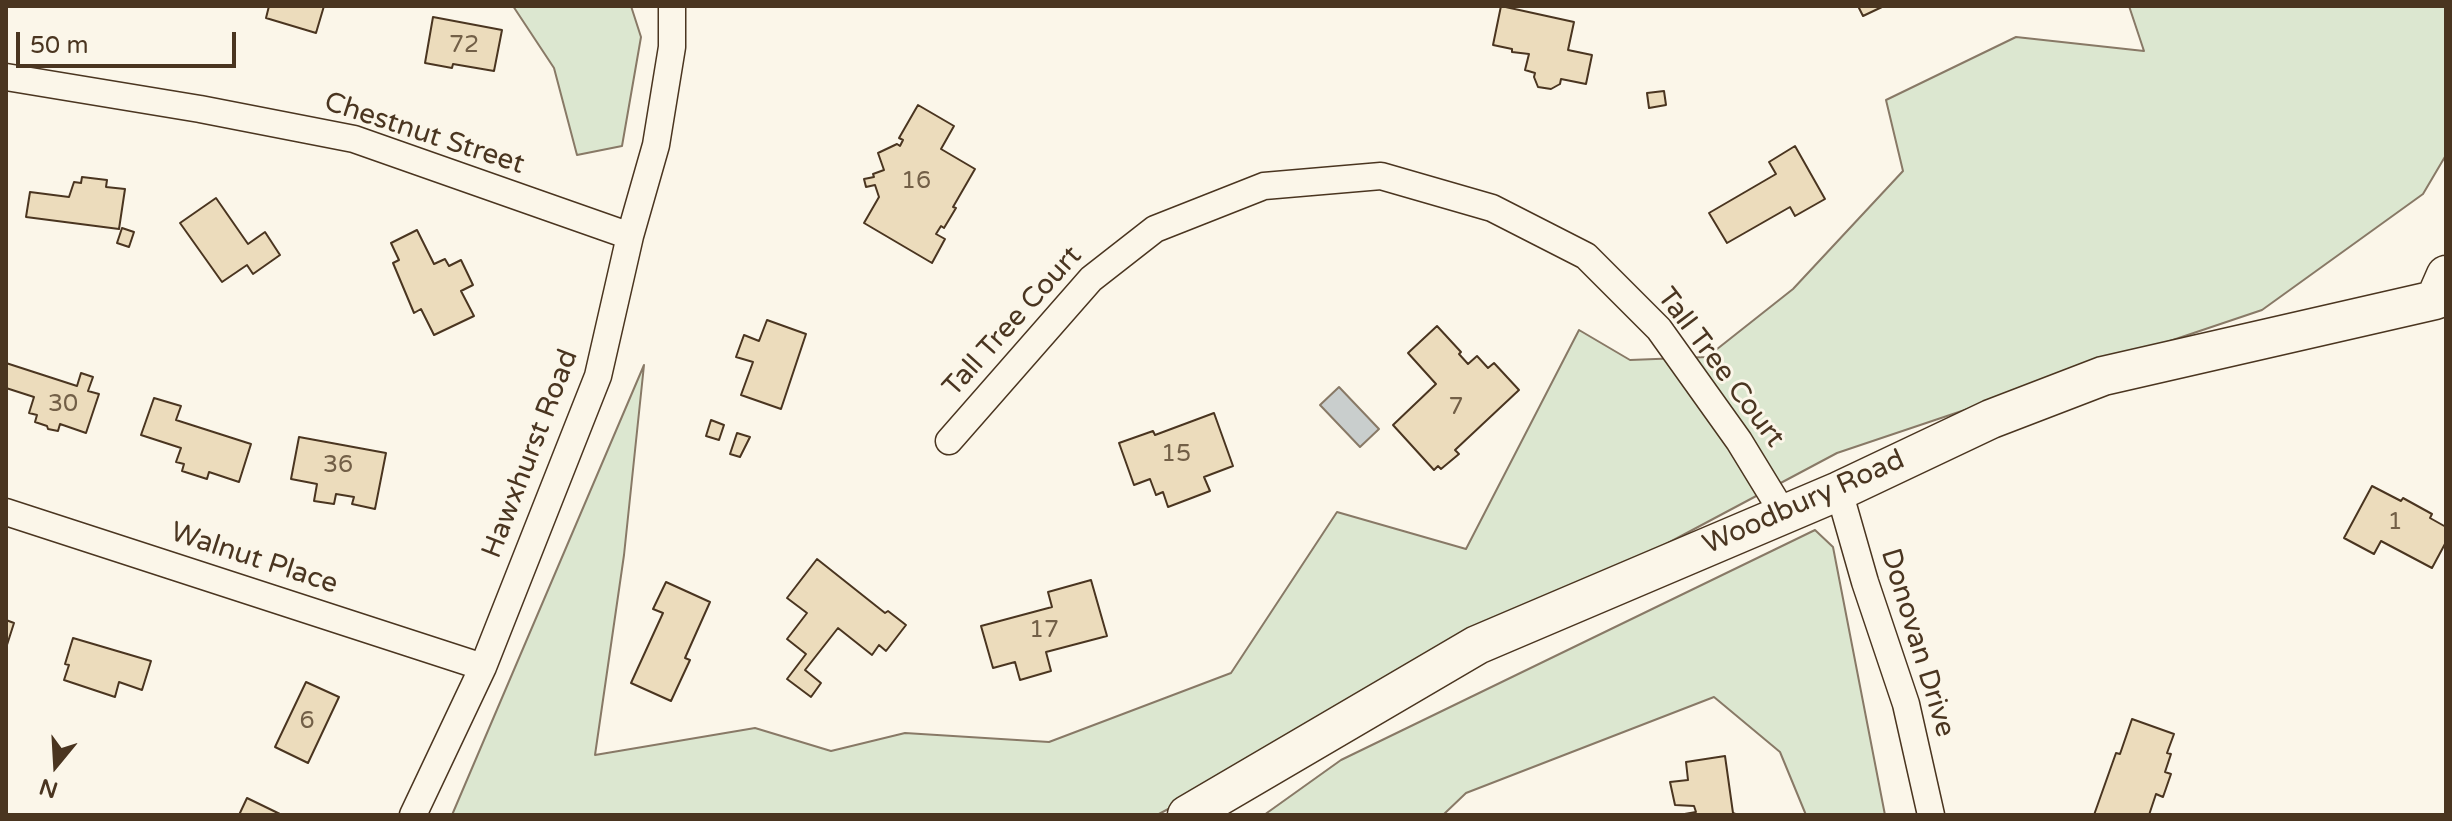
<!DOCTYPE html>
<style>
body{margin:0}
#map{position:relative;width:2452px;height:821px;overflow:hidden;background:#fbf6e9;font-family:"Varela Round",sans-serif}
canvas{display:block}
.frame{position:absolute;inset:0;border:8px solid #4a3520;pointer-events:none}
.north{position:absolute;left:16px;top:725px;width:80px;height:80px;-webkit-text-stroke:6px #fbf6e9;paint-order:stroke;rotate:198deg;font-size:22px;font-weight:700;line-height:32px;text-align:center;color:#4a3520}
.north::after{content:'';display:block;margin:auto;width:28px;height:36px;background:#4a3520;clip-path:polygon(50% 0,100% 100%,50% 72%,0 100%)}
.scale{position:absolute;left:16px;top:32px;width:220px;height:36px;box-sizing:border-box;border:4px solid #4a3520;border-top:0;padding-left:10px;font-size:24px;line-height:28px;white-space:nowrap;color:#4a3520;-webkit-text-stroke:6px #fbf6e9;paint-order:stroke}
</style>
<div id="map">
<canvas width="2452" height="821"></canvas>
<div class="frame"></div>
<div class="north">N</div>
<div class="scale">50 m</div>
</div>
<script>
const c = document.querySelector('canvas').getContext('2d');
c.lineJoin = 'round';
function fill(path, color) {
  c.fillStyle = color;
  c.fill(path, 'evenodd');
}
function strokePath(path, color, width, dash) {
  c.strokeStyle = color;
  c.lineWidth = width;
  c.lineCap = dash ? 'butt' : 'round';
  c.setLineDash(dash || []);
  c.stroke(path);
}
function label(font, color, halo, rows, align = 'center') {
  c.font = font + ' "Varela Round",sans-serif';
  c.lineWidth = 6;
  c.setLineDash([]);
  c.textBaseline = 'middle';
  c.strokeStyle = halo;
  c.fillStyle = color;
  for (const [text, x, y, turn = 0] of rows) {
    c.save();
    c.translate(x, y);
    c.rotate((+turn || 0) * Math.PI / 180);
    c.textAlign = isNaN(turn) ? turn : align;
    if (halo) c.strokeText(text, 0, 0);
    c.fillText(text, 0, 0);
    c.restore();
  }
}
const green = new Path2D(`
 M513,6H631L641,37L622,146L577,155L554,68Z
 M2129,6H2446V155L2423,194L2262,310L1837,453L1157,815H452L644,365L624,555L595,755L755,728L831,751L905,733L1049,742L1231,673L1337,512L1466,549L1579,330L1630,360L1707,357L1793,289L1903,171L1886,100L2016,37L2144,51Z
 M1815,530L1833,547L1885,815H1806L1780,752L1714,697L1466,793L1443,815H1264L1341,760Z`);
const water = new Path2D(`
 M1339,387L1379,429L1360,447L1320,405Z`);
const building = new Path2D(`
 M269,6H324L316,33L266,18Z
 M1501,6L1574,22L1568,50L1592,55L1586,84L1561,79L1560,84L1551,89L1538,87L1534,77L1535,73L1525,70L1529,54L1512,52V49L1493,45Z
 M1858,6H1884L1863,16Z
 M433,17L502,30L494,71L453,64L452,68L425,63Z
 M1664,91L1666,105L1649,108L1647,93Z
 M918,105L954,126L941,149L975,169L953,207L956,208L944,228L941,226L936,234L945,239L932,263L864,223L879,197L875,185L866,187L864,179L874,177L873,174L884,170L878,153L897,144L900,146L903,140L899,138Z
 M1795,146L1825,199L1795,216L1790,207L1727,243L1709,213L1776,174L1769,162Z
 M82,177L107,180L106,187L125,189L119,229L26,217L30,192L69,197L74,182L81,183Z
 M216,198L248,244L265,232L280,255L253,274L247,265L222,282L180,223Z
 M122,228L134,232L129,247L117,243Z
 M417,230L434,264L445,259L449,266L461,260L473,285L461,291L474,316L434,335L421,309L414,313L393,263L399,260L391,243Z
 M767,320L806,334L781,409L741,395L753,362L736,357L744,335L759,341Z
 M1437,326L1461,352L1459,354L1468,364L1477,356L1488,368L1494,363L1519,390L1455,450L1459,454L1441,469L1438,466L1434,470L1393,425L1436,384L1408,353Z
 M6,363L77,386L81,373L93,377L88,391L99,394L86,433L60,424L58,431L48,429L47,426L35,422L37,415L29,413L34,397L6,388Z
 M154,398L181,406L176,420L251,444L239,482L209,472L207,479L182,471L184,464L176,462L181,448L141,435Z
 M1214,413L1233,466L1204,477L1210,491L1168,507L1163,492L1156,495L1150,479L1134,485L1119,443L1153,431L1155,435Z
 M711,420L724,425L719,440L706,436Z
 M737,433L750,437L740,457L730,454Z
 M299,437L386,453L375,509L352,504L354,497L336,494L334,504L314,501L317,484L291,479Z
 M2372,486L2401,501L2403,498L2432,514L2430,518L2446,527V542L2432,568L2381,541L2374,554L2344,538Z
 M817,559L885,613L888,611L906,625L886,651L879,645L872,655L838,628L805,670L821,683L811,697L787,679L806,654L787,639L807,613L787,598Z
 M1091,580L1107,636L1046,652L1051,671L1020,680L1015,662L993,668L981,626L1052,607L1048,592Z
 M666,582L710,602L685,658L690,660L671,701L631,683L663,613L653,609Z
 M6,620L14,623L6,648Z
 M73,638L151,661L142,690L119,682L115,697L64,680L69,665L65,664Z
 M306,682L339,697L308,763L275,747Z
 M2132,719L2174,734L2167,753L2171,754L2165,772L2171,774L2163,797L2156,794L2149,815H2094L2116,753L2120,754Z
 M1725,756L1733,813L1738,815H1679L1696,812L1694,806L1675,805L1670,782L1688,780L1686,762Z
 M247,798L282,815H239Z`);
const street = new Path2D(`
 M6,77L200,109L354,139L630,236
 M949,441L1091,279L1155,229L1264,186L1381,176L1492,208L1586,256L1659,329L1739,441L1783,513
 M1839,491L1865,582L1906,704L1931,815
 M6,512L483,667
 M413,815L483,667L598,376L630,236L656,145L672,47V6`);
const secondary = new Path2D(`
 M1187,815L1477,645L1839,491L1991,419L2103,376L2435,300L2446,275`);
const numberNames = [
 ["72",464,46],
 ["16",916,182],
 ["30",63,405],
 ["7",1456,408],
 ["15",1176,455],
 ["36",338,466],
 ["1",2395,523],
 ["17",1044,631],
 ["6",307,722]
];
const streetNames = [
 ["Chestnut Street",424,134,18],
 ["Tall Tree Court",1013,322,-48],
 ["Tall Tree Court",1720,368,53],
 ["Hawxhurst Road",531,454,-69],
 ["Woodbury Road",1804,503,-24],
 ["Walnut Place",254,559,18],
 ["Donovan Drive",1917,643,73]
];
fill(green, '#dce7d0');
strokePath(green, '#887966', 2);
fill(water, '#c9cecd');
strokePath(water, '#887966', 2);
fill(building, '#ecdcbc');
strokePath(building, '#4a3520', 2);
strokePath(street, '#4a3520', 29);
strokePath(secondary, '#4a3520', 41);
strokePath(street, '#fbf6e9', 26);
strokePath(secondary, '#fbf6e9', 38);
label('24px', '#725f47', null, numberNames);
label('28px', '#4a3520', '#fbf6e9', streetNames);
</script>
